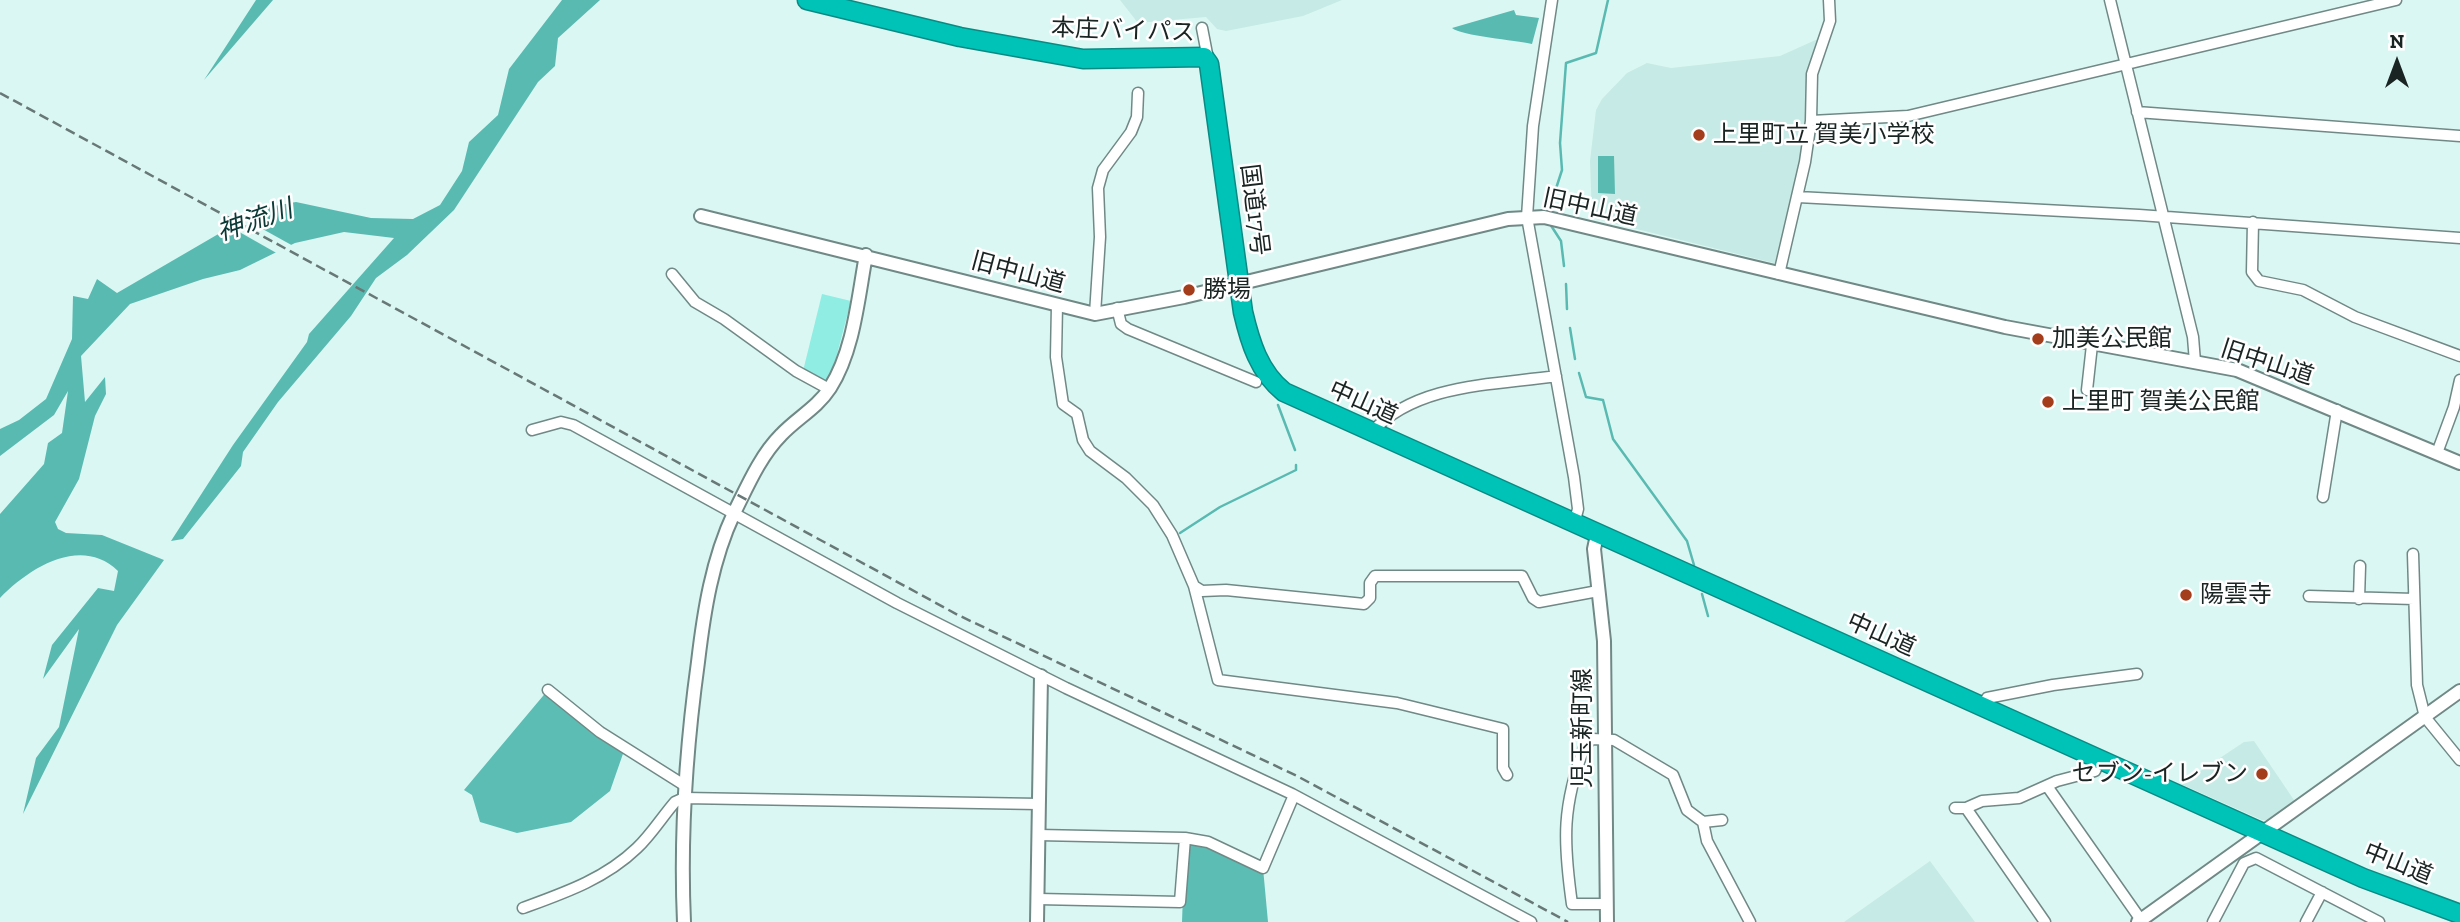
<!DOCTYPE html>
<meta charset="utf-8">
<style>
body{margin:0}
#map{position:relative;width:2460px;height:922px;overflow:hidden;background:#dbf7f3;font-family:"Zilla Slab",serif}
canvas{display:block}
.north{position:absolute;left:2362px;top:28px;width:70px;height:70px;-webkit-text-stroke:5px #fff;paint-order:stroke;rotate:0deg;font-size:19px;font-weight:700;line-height:28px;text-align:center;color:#1a2423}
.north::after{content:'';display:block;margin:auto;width:24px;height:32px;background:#1a2423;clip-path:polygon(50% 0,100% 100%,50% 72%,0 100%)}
</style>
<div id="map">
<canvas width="2460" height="922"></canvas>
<div class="north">N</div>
</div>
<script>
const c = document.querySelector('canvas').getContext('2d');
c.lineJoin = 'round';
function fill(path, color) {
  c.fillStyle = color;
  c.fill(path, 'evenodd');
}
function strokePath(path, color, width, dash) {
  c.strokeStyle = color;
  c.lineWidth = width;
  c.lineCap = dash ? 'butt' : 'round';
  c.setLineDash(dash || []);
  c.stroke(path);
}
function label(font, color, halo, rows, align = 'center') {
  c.font = font + ' "Zilla Slab","Noto Sans JP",serif';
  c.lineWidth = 5;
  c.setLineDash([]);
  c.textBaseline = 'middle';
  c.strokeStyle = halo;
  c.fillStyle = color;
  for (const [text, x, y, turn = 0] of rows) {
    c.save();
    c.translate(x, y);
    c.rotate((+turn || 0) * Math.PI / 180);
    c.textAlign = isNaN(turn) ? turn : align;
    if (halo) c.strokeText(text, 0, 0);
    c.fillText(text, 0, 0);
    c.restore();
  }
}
const built = new Path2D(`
 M1120,0H1342L1303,16L1226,31L1217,29L1206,17L1138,23Z
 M1820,38L1805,97L1808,119L1794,197L1778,264L1592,218L1590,161L1596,110L1602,99L1627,73L1647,63L1671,68L1780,56Z
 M2254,741L2296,803L2273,820H2262L2181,784L2244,742Z
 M1930,861L1975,922H1844Z`);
const green = new Path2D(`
 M822,294L851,301L830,381L825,383L803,371Z`);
const forest = new Path2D(`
 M548,690L625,748L610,791L571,822L517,833L480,822L472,795L464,790Z
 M1185,838L1263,868L1268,922H1182Z`);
const water = new Path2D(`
 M256,0H273L204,80Z
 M562,0H600L558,38L555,66L538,82L454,210L407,255L376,278L351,316L278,402L243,452L241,466L183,539L171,541L233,445L307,342L309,334L394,238L344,232L295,243L240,270L203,279L130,304L81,356L85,402L105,377L106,394L95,416L79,479L55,522L58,529L66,533L102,535L164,560L117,625L23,814L36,758L59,727L79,629L43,679L52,645L98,588L114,591L118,571C81,535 29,568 0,598V514L44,464L48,443L62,433L68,391L54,415L0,456V429L19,420L46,399L72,339L73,296L88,299L97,279L117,293L263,208L296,202L371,218L413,219L440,205L462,171L469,142L498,115L509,69Z
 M1514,10L1516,15L1539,18L1532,44C1516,40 1461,36 1452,28Z
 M1598,156H1614L1615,194L1598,193Z`);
const pier = new Path2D(`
 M241,217L295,247L280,255L227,225Z`);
const stream = new Path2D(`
 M1550,207L1562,170L1560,143L1566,63L1596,53L1608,0
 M1550,224L1561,241L1564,266
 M1566,284L1567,309
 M1570,328L1575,359
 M1579,373L1586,397L1603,400L1613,439L1687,541L1694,565
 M1278,405L1295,450
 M1180,533L1220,507L1296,470V465
 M1702,594L1708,616`);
const street = new Path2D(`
 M1552,0L1533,126L1527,217L1574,477L1578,509L1574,524
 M2110,0L2193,337L2195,362
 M1202,28L1208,59
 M2137,112L2460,136
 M1811,121L1908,116L2396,0
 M1798,197L2139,215L2460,238
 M2253,222L2252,272L2259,281L2303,290L2355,317L2460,356
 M672,274L695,302L724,319L796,371L829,389
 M1779,274L1805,162L1811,121L1812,74L1830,21L1829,0
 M1057,305L1056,357L1063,404L1077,414L1083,440L1090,451L1126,478L1153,505L1172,535L1194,586L1202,591L1226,590L1364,604L1370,598V583L1375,576H1522L1533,598L1539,602L1598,591
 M1117,308L1121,324L1128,329L1256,382
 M1095,314L1100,237L1098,188L1103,170L1131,132L1137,117L1138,93
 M2087,390L2092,345
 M532,430L561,422L573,425L897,603L1066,688L1292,794L1531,922
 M1372,432C1416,383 1496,385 1556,376
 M2437,453L2454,407L2460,380
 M2323,497L2337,410
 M2413,554L2417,685L2425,717L2460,760
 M1194,586L1218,680L1397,703L1503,729V768L1507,775
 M2309,596L2414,599
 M2359,599L2360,566
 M548,690L600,732L684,785
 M1981,708L1987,698L2053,685L2137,674
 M2047,786L2141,920
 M1955,808H1966L1982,801L2019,798L2057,781L2095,771L2100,760
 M1966,808L2045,922
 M1703,822L1722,820
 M1038,835L1185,838L1208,842L1263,868L1294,795
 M1038,899L1180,902L1185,838
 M1606,904H1572C1563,840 1562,806 1585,745L1592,739L1614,740L1673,775L1687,810L1703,822L1707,841L1750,922
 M523,908C564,893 605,879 637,848C651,835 662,817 675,802L684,798L1039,804
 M2213,922L2244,863L2256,858L2379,922
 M2306,922L2322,892`);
const secondary = new Path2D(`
 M701,216L1095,314L1184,297L1508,219L1544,217L2005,327L2237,370L2460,463
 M1597,535L1594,549L1604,641L1607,922
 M684,922C680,834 686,749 698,662C704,611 712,560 734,513C747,487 760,456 781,435C797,418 817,408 830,388C854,350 858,298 866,255
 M1037,922L1041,676
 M2138,922L2460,691`);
const highway = new Path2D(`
 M807,0L960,37L1083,59L1204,57L1209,64L1243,312C1250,342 1259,372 1284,392L2363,878L2460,914`);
const rail = new Path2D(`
 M0,93L958,615L1297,776L1568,922`);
const markers = [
 [1699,135,7,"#a43d1b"],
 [1189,290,7,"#a43d1b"],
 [2038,339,7,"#a43d1b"],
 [2048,402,7,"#a43d1b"],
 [2186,595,7,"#a43d1b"],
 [2262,774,7,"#a43d1b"]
];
const streetNames = [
 ["本庄バイパス",1123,31,2],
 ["旧中山道",1590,208,12],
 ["国道17号",1254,210,83],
 ["旧中山道",1018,273,15],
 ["旧中山道",2267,363,18],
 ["中山道",1363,403,24],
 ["中山道",1881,635,24],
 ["児玉新町線",1583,728,-90],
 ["中山道",2398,864,22]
];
const poiNames = [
 ["上里町立 賀美小学校",1713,135],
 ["勝場",1203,290],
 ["加美公民館",2052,339],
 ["上里町 賀美公民館",2062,402],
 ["陽雲寺",2200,595],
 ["セブン-イレブン",2248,774,"right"]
];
const waterNames = [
 ["神流川",255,221,-19]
];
fill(built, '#c6eae5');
fill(green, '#8fede4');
fill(forest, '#5bbdb4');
fill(water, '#59bab2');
fill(pier, '#dbf7f3');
strokePath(stream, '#59bab2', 2.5);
strokePath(street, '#708986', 13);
strokePath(secondary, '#708986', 16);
strokePath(highway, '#098b84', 21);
strokePath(street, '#fff', 10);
strokePath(secondary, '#fff', 12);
strokePath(highway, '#00c3b8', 18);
strokePath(rail, '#677876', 2.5, [10, 5]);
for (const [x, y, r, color] of markers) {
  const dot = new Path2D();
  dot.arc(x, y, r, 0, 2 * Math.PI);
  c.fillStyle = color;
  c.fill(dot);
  strokePath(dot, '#fff', 2.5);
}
label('24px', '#1a2423', '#fff', streetNames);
label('24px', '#1a2423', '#fff', poiNames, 'left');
label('italic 26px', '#0a3936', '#fff', waterNames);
</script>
